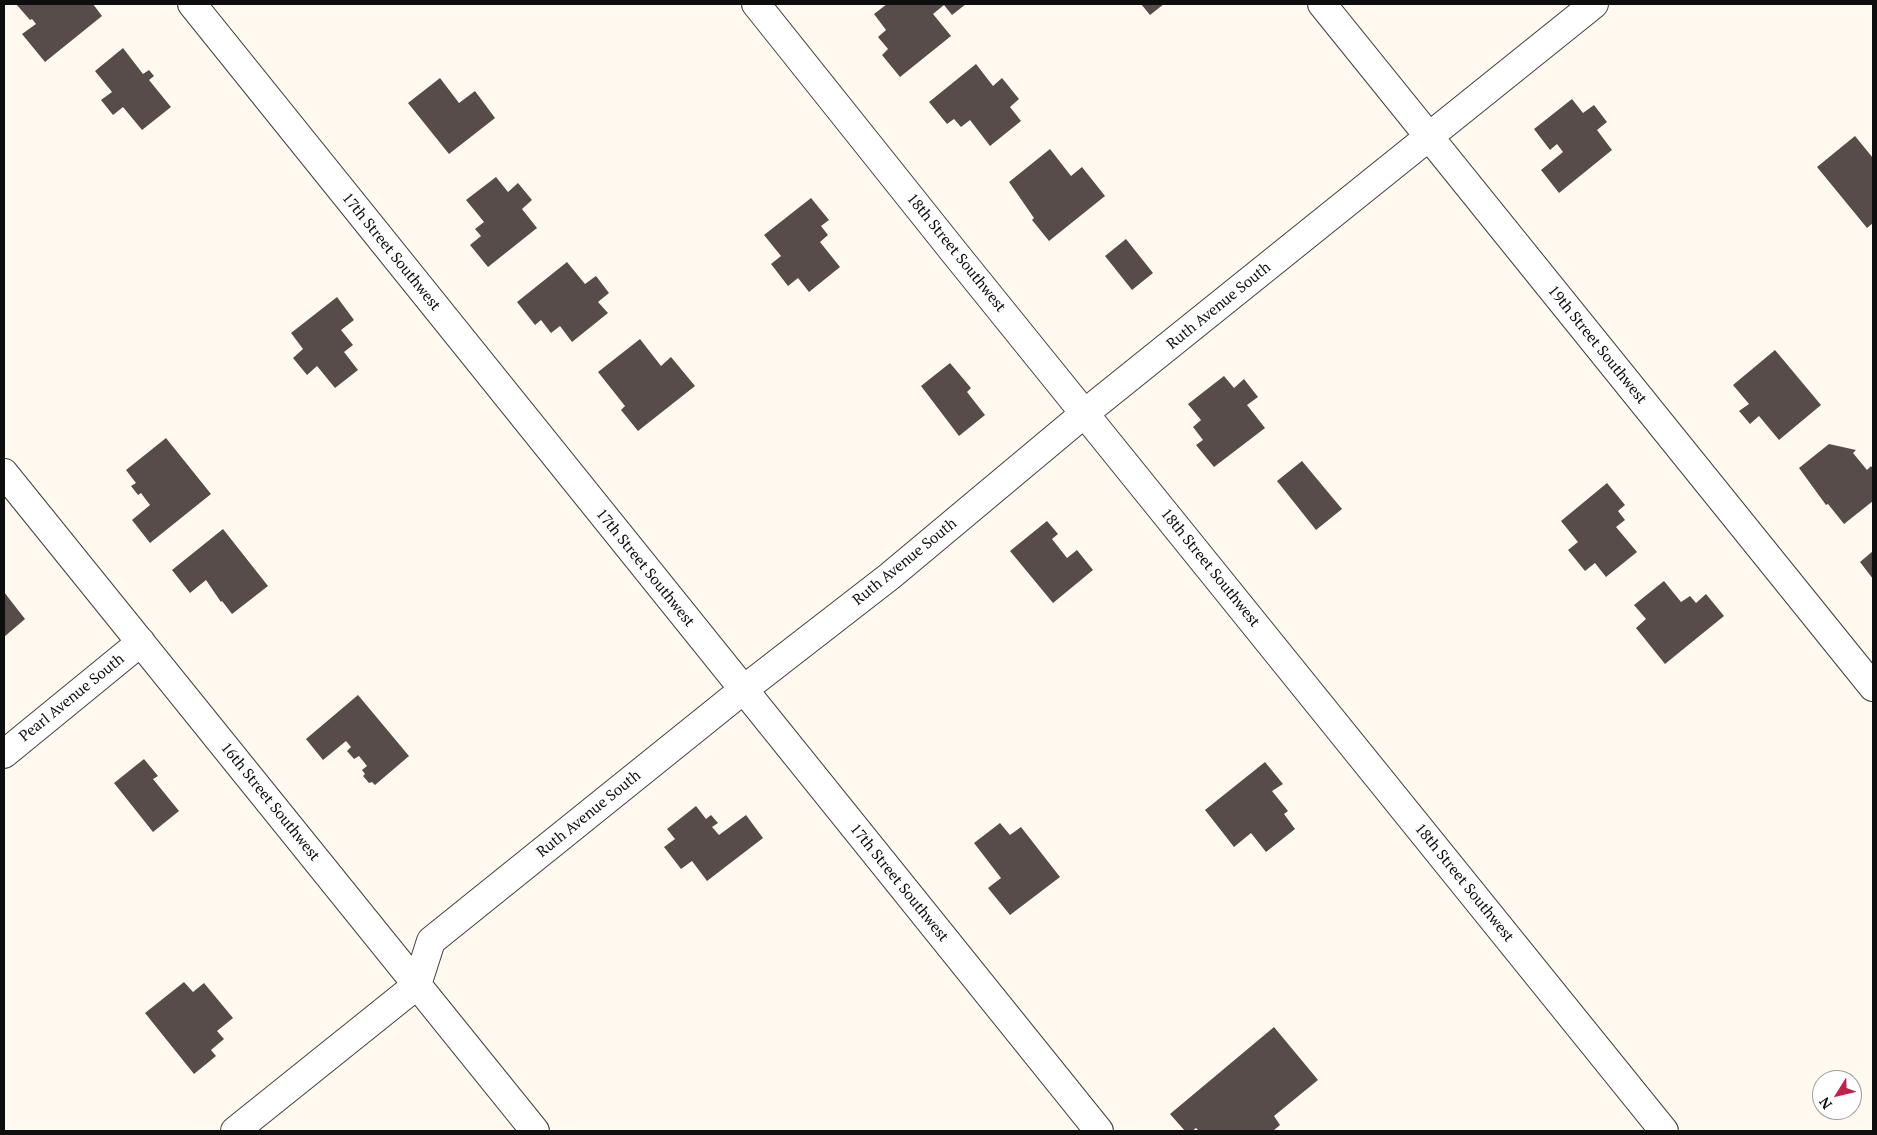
<!DOCTYPE html>
<style>
body{margin:0}
#map{position:relative;width:1877px;height:1135px;overflow:hidden;background:#fff9ef;font-family:"PT Serif",serif}
canvas{display:block}
.frame{position:absolute;inset:0;border:5px solid #0e0e0e;pointer-events:none}
.north{position:absolute;left:1812px;top:1070px;width:50px;height:50px;box-sizing:border-box;background:#fff;border:1px solid #9f9f9f;border-radius:50%;rotate:234deg;font-size:14px;font-weight:700;line-height:20px;text-align:center;color:#0e0e0e}
.north::after{content:'';display:block;margin:auto;width:18px;height:22px;background:#c42049;clip-path:polygon(50% 0,100% 100%,50% 72%,0 100%)}
</style>
<div id="map">
<canvas width="1877" height="1135"></canvas>
<div class="frame"></div>
<div class="north">N</div>
</div>
<script>
const c = document.querySelector('canvas').getContext('2d');
c.lineJoin = 'round';
function fill(path, color) {
  c.fillStyle = color;
  c.fill(path, 'evenodd');
}
function strokePath(path, color, width, dash) {
  c.strokeStyle = color;
  c.lineWidth = width;
  c.lineCap = dash ? 'butt' : 'round';
  c.setLineDash(dash || []);
  c.stroke(path);
}
function label(font, color, halo, rows, align = 'center') {
  c.font = font + ' "PT Serif",serif';
  c.lineWidth = 5;
  c.setLineDash([]);
  c.textBaseline = 'middle';
  c.strokeStyle = halo;
  c.fillStyle = color;
  for (const [text, x, y, turn = 0] of rows) {
    c.save();
    c.translate(x, y);
    c.rotate((+turn || 0) * Math.PI / 180);
    c.textAlign = isNaN(turn) ? turn : align;
    if (halo) c.strokeText(text, 0, 0);
    c.fillText(text, 0, 0);
    c.restore();
  }
}
const building = new Path2D(`
 M16,4H93L102,16L45,62L22,34L36,24L32,19L30,20Z
 M887,4H966L952,15L944,5L933,14L951,36L900,77L882,55L888,49L878,37L886,30L874,14Z
 M1141,4H1164L1150,15Z
 M123,48L143,74L149,70L154,76L149,80L171,107L142,130L123,107L113,115L101,100L112,92L95,71Z
 M976,64L993,86L1002,78L1019,99L1010,107L1021,121L990,146L970,120L961,127L954,119L947,124L929,102Z
 M440,78L459,103L475,91L495,118L449,154L408,103Z
 M1572,99L1583,113L1594,105L1607,122L1597,130L1612,150L1559,193L1541,170L1563,152L1557,144L1550,150L1534,129Z
 M1855,136L1873,158V223L1867,228L1817,167Z
 M1050,149L1071,176L1082,167L1105,196L1049,241L1032,220L1034,218L1009,182Z
 M496,177L508,192L518,183L532,200L522,209L537,228L488,267L470,245L481,236L475,229L484,222L466,200Z
 M811,198L829,220L821,226L828,235L820,242L840,267L809,292L798,278L788,286L771,264L781,256L764,235Z
 M1126,239L1153,273L1132,290L1105,256Z
 M567,262L585,284L596,276L609,293L598,302L608,313L572,342L560,326L551,333L541,320L535,325L517,302Z
 M337,297L354,320L341,330L353,345L344,352L358,370L335,388L317,366L307,375L293,358L303,349L291,333Z
 M640,339L661,366L671,357L695,386L638,431L621,410L625,406L598,372Z
 M1775,350L1821,405L1779,440L1759,416L1750,424L1739,411L1749,404L1733,385Z
 M950,363L971,388L967,392L985,415L959,436L921,386Z
 M1224,376L1234,388L1244,379L1258,397L1247,405L1265,428L1214,467L1196,445L1203,440L1193,427L1201,420L1188,404Z
 M166,438L211,494L150,543L132,520L150,505L141,493L138,495L131,486L136,483L126,470Z
 M1829,444L1856,450L1853,453L1867,470L1871,466L1873,469V501L1844,524L1828,504L1826,505L1799,468Z
 M1302,461L1342,509L1316,530L1277,481Z
 M1607,483L1625,505L1618,511L1625,520L1616,527L1637,552L1606,577L1595,563L1585,571L1568,550L1578,542L1561,521Z
 M1047,521L1058,534L1052,539L1067,558L1077,550L1093,570L1053,603L1010,551Z
 M223,529L268,586L232,614L222,601L221,602L206,580L190,593L172,570Z
 M1873,551V579L1860,562Z
 M1664,581L1681,602L1690,596L1696,603L1706,594L1724,616L1665,664L1636,628L1646,619L1634,605Z
 M4,592L25,619L4,637Z
 M358,695L409,756L375,785L372,782L369,783L363,776L365,774L362,770L367,766L359,756L354,759L347,751L351,747L346,741L323,760L306,739Z
 M144,759L158,776L153,779L179,811L153,832L114,783Z
 M1265,762L1283,784L1272,791L1288,811L1284,814L1295,829L1266,852L1251,833L1234,847L1205,810Z
 M696,806L706,819L711,815L718,823L712,827L719,835L746,815L763,838L707,881L692,861L681,869L664,847L675,839L667,829Z
 M1000,823L1010,835L1021,827L1060,877L1010,915L988,888L1001,878L974,843Z
 M184,982L193,992L204,983L233,1018L217,1031L224,1039L211,1050L216,1056L194,1074L145,1013Z
 M1274,1027L1318,1080L1274,1116L1280,1125L1273,1131H1199L1196,1128L1192,1131H1185L1170,1114Z`);
const street = new Path2D(`
 M192,4L1099,1131
 M756,4L954,252L1664,1131
 M1322,4L1873,687
 M4,473L535,1131
 M4,754L141,642
 M235,1131L417,985L431,941L743,690L890,576L1085,413L1594,4`);
const streetNames = [
 ["17th Street Southwest",391,252,51],
 ["18th Street Southwest",956,253,51],
 ["Ruth Avenue South",1219,306,-39],
 ["19th Street Southwest",1597,345,51],
 ["Ruth Avenue South",905,562,-39],
 ["17th Street Southwest",645,568,51],
 ["18th Street Southwest",1210,568,51],
 ["Pearl Avenue South",72,698,-39],
 ["16th Street Southwest",270,802,51],
 ["Ruth Avenue South",589,814,-39],
 ["17th Street Southwest",899,883,51],
 ["18th Street Southwest",1464,883,51]
];
fill(building, '#574c4a');
strokePath(street, '#414141', 30);
strokePath(street, '#fff', 28);
label('15px', '#0e0e0e', '#fff', streetNames);
</script>
